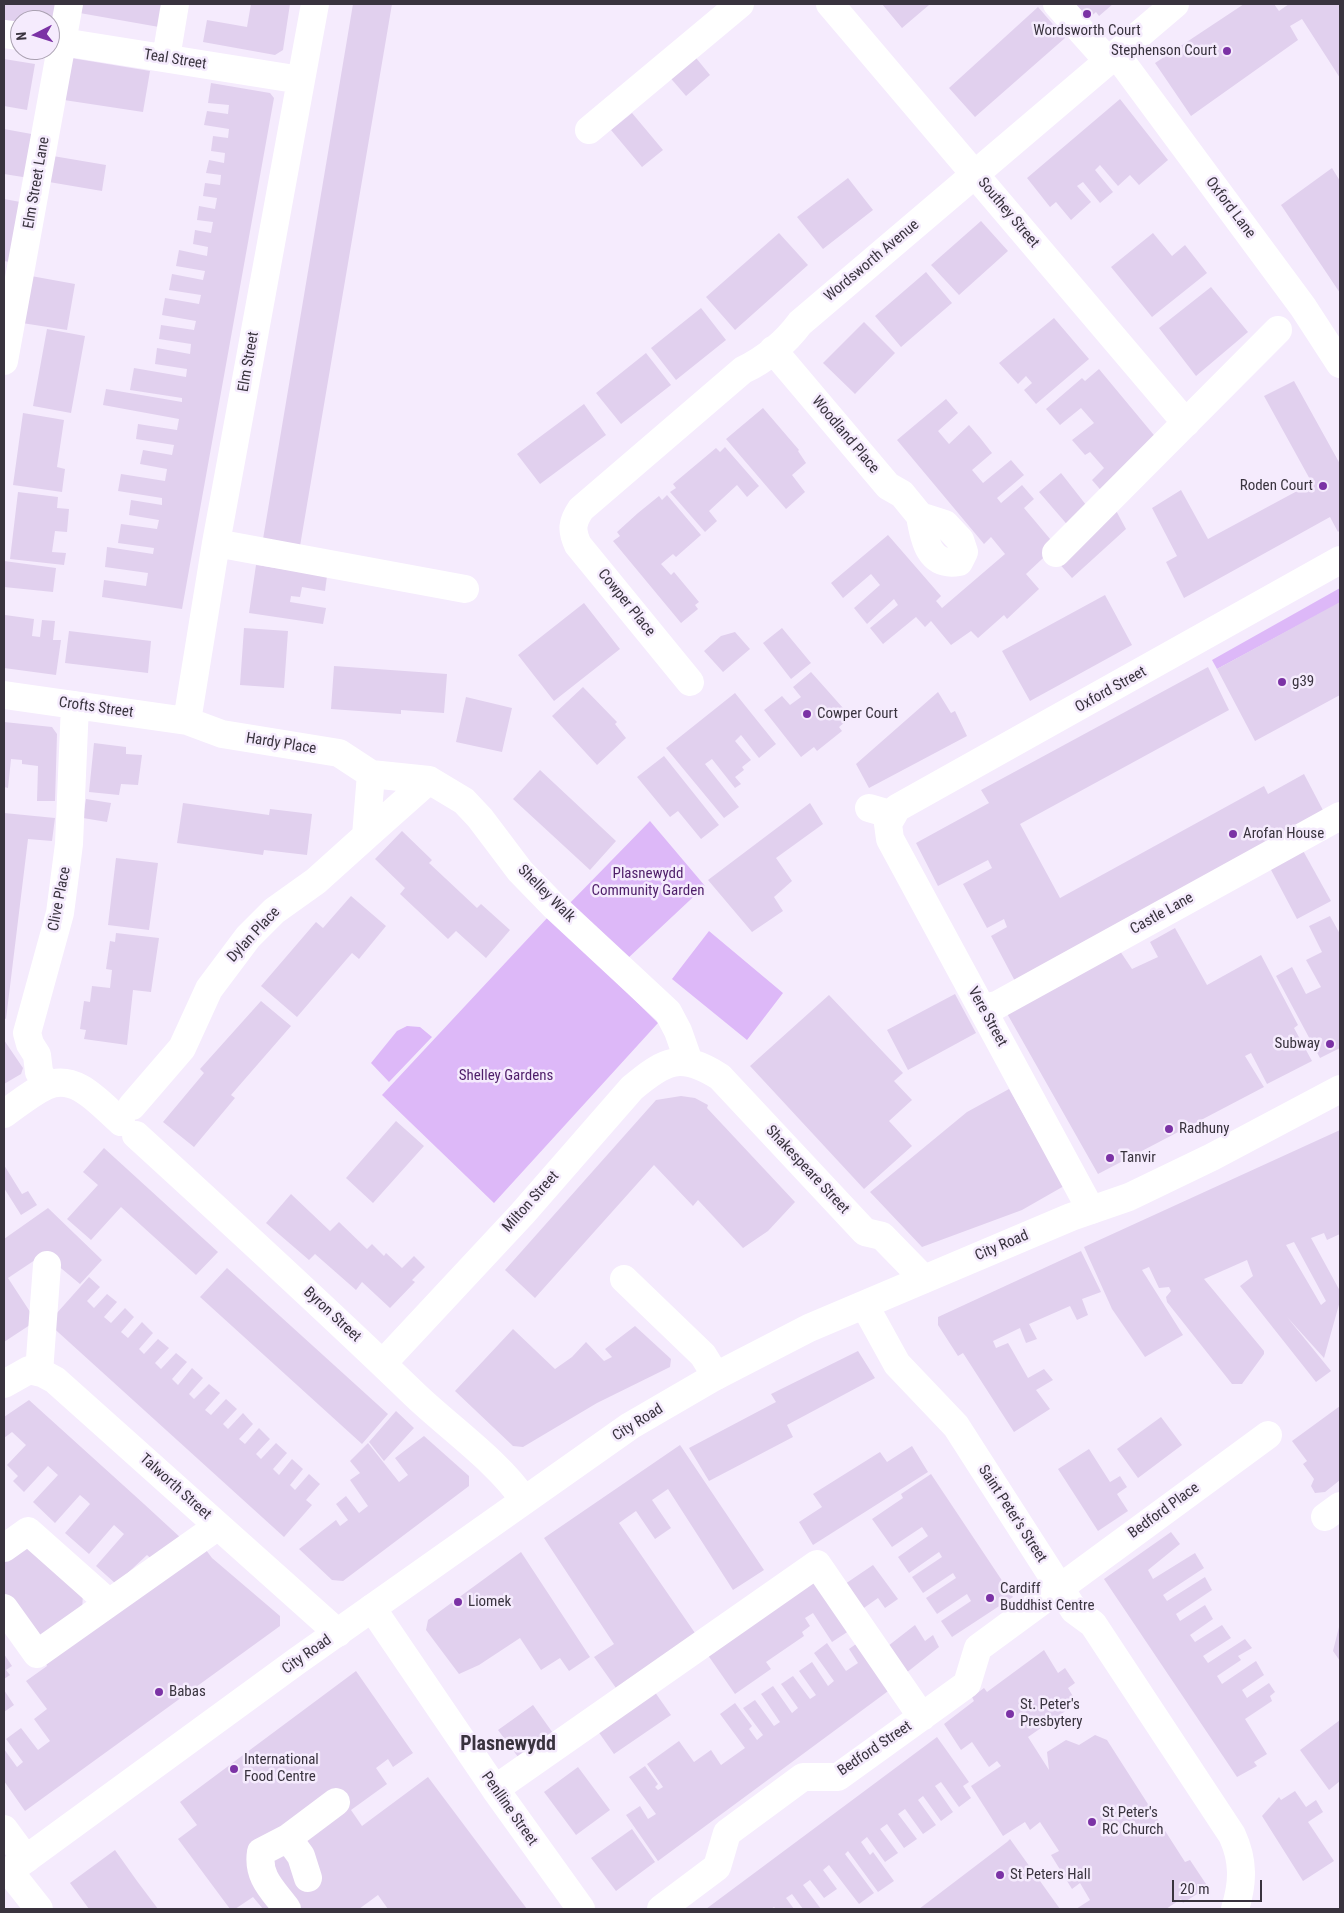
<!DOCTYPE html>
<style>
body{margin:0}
#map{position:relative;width:1344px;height:1913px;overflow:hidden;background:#f5ebfd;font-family:"Roboto Condensed",sans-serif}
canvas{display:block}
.frame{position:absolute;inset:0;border:5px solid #39333e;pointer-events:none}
.north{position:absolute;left:10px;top:10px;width:50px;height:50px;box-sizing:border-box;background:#f5ebfd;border:1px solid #aaa1b1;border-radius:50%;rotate:265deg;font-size:14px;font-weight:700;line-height:20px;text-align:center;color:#39333e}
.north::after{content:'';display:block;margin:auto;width:18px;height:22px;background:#7b32a5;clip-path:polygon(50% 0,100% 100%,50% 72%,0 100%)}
.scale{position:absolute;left:1172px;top:1880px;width:90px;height:22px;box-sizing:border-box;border:2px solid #39333e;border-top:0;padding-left:6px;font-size:15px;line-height:18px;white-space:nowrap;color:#39333e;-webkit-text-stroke:4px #f5ebfd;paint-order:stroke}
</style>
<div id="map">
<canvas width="1344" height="1913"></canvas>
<div class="frame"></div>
<div class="north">N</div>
<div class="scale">20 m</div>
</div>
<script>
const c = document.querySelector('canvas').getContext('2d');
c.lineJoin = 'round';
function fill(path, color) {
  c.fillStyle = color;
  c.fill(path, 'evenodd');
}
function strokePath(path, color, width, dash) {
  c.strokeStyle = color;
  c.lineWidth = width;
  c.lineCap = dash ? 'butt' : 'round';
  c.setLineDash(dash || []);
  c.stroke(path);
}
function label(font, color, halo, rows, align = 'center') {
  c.font = font + ' "Roboto Condensed",sans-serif';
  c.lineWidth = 5;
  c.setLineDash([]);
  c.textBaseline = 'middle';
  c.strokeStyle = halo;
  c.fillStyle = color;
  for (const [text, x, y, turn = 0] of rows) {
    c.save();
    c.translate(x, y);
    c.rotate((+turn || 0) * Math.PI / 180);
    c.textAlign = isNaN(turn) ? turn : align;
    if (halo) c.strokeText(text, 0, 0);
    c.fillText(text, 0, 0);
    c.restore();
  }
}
const green = new Path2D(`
 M1340,588V603L1217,669L1212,660Z
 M650,821L705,886L626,960L568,905Z
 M549,916L658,1023L494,1203L382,1095Z
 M709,931L783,993L747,1040L672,979Z
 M407,1026L420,1027L432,1037L389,1082L371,1063L397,1031Z`);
const building = new Path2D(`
 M4,4H63L50,31V20H20V25L4,22Z
 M75,4H163L159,27L74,12Z
 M251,4H290L283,50L275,55L203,42L207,20L247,27Z
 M353,4H392L300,546L263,539Z
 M882,4H928L929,5L902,28Z
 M1072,4H1113L1099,16L1096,12L1086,21Z
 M1244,4H1274L1279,11L1289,4H1340V78L1302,19L1290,26L1298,40L1191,116L1155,63Z
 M1038,7L1065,38L975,117L949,88Z
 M692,53L710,75L686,96L667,74Z
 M71,58L150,71L143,112L64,100Z
 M4,59L35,64L27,110L4,106Z
 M211,83L270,93L274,98L182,609L102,597L104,580L146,586L148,573L105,567L107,547L153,554L154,548L118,543L121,524L157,529L159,520L129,515L131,500L162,505V498L118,491L121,474L165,481L167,469L140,464L143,450L172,455L174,445L136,439L138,424L177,430L179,419L103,405L106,389L182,402V398L130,390L134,368L186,377L187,369L155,364L157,348L190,354L191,344L159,339L161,325L194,330L196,321L162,315L165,298L199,304L201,295L169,290L172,274L203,280L205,271L176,266L179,250L207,256L208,247L193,244L195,230L211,233L213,222L197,220L199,206L215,209L217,198L203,196L205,183L220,185L221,175L206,173L209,160L224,163L225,153L211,151L213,136L228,138L229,129L204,125L207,111L228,114L229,105L208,103Z
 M1120,99L1168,160L1139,185L1130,175L1118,186L1100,165L1095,170L1113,192L1100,203L1083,182L1077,186L1091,202L1071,220L1056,202L1050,207L1027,178Z
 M632,113L663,150L642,167L611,130Z
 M4,129L37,135L29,178L4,174Z
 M53,156L106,165L102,191L49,182Z
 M1332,168L1340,181V293L1281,205Z
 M848,178L873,210L823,249L797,217Z
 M4,199L26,203L15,263L4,261Z
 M981,221L1008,251L959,295L931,265Z
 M779,233L808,265L735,330L706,297Z
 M1153,233L1172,256L1185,245L1207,273L1152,317L1111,267Z
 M926,272L952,303L901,347L875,316Z
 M31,276L75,284L67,330L22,323Z
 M1211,287L1248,332L1196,376L1159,328Z
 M701,308L726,340L676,380L651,348Z
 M1054,318L1089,359L1036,404L1024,390L1032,383L1026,376L1018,384L999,363Z
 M864,322L895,353L855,394L823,363Z
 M47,329L85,336L71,413L33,406Z
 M646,353L671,385L621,424L596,393Z
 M1099,369L1158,440L1105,495L1092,480L1104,468L1090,452L1085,455L1072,440L1094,423L1081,408L1060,425L1046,409L1082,378L1085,381Z
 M1294,381L1340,464V530L1338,532L1330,517L1184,598L1166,562L1177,556L1152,508L1181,490L1208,539L1312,483L1264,396Z
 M946,399L958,413L938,431L949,444L969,425L981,439L992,453L972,470L983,483L1011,460L1024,475L997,498L1001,503L1022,485L1034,499L1024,508L1056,546L1026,574L1039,589L1007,619L1004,615L978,638L971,631L951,645L931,621L925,627L916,617L883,644L870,628L898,605L894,599L867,624L854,608L880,585L871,574L843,598L831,583L888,535L941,596L936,601L942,608L1005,554L991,537L984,544L897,440Z
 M584,404L606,435L540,484L517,454Z
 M763,408L799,450L798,451L806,463L792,475L805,492L786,509L726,439Z
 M23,413L64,420L57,467L65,469L62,492L13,485Z
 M725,447L759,486L747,497L737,485L709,511L717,521L705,532L670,492L676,488L673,484L716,448L720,452Z
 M1061,473L1090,510L1071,529L1039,492Z
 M18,492L58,497L57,508L69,509L67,532L55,531L52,552L66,553L64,565L10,559Z
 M667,495L701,535L676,557L673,554L661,564L671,575L674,572L699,602L695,605L698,609L681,623L613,541L620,536L617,532L638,513L659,496L662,500Z
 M1113,505L1126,529L1072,578L1056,560Z
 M4,561L56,568L53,592L4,587Z
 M256,565L327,576L325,591L302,587L300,597L291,596L290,602L326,608L323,624L249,613Z
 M1105,595L1132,645L1030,701L1002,651Z
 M1340,602V695L1255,741L1217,669Z
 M584,603L620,649L554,701L518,655Z
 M5,615L34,619L32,636L40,637L42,620L55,621L53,640H61L56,675L4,668Z
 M244,628L288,631L284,688L240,685Z
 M782,628L811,663L791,679L763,643Z
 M69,631L151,641L148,673L65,663Z
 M735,632L750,649L723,672L704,651L721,636Z
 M334,666L447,674L444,713L401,710V714L331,709Z
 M1208,667L1229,710L1020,824L1060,898L1264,786L1268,794L1304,774L1325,814L1016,983L991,936L1007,927L1004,919L987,928L963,884L992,868L988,860L938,886L916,843L989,803L981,790Z
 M811,672L851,717L839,727L842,731L817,751L814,747L801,757L764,710L782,696L790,705L801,697L793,687Z
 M583,687L617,722L615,724L626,738L597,765L552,716Z
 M938,692L951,713L955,711L967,736L869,788L856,764Z
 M735,693L776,744L759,758L741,735L735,741L751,760L742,767L744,770L735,777L741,784L735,788L712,759L705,764L739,807L724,818L666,748Z
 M466,697L512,708L502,752L456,742Z
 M4,722L52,727L57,734L55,801H37L38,766L22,764V760L11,759L8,788L4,787Z
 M94,743L126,747V754L142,755L138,785L121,784L119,795L89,792Z
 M664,756L719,825L701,839L678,811L670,817L637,777Z
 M540,770L616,841L590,870L513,799Z
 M86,799L111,803L107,822L83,818Z
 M183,803L269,815L270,809L312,814L307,855L264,850L263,855L177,843Z
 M810,803L823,824L776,858L792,881L774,897L783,911L752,932L708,880Z
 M4,813L55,818L52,841L28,839L6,1019L4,1018Z
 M402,831L432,860L429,863L477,908L481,904L510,930L486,958L456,931L448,939L400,894L405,888L375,859Z
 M1301,847L1331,901L1297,919L1270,868Z
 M116,858L158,863L149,930L108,925Z
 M351,896L386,926L359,959L352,953L297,1017L261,986L316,922L323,928Z
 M1330,916L1340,934V1048L1320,1058L1276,976L1292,967L1306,994L1321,987L1306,960L1322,952L1309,926Z
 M1175,928L1207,985L1261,955L1298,1025L1294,1028L1312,1061L1267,1084L1251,1053L1245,1056L1264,1087L1098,1174L1005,1010L1118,948L1132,969L1158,957L1150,942Z
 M116,933L159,938L151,992L133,990L127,1045L84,1039L86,1030L80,1029L84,1001L90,1002L92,986L110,988L112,970L106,969L110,941L115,942Z
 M955,994L976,1033L908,1070L887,1030Z
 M829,995L903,1073L894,1081L912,1100L889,1121L912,1146L864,1189L750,1066Z
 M261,1001L291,1026L231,1095L235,1098L194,1147L163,1122L204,1073L200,1069Z
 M4,1040L23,1068L21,1074L4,1084Z
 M1009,1089L1064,1186L1022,1210L922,1247L870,1192L967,1112Z
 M681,1096L695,1098L708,1105L707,1108L795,1202L768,1231L743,1248L698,1200L693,1206L654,1165L535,1298L505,1270L656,1100Z
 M396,1121L424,1146L373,1203L346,1178Z
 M1340,1130V1234L1327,1240L1324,1233L1311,1238L1340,1291V1301L1324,1358L1287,1317L1331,1371L1316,1382L1240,1286L1253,1276L1247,1260L1204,1279L1264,1351V1354L1242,1384H1232L1167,1302L1166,1297L1171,1291L1169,1287L1159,1288L1149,1267L1142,1270L1183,1335L1145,1357L1112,1309L1084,1247ZM1294,1242L1326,1301L1321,1305L1286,1245Z
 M104,1148L218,1252L196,1275L121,1207L91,1240L67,1219L98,1185L83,1172Z
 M4,1165L22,1194L28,1191L37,1205L21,1215L4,1188Z
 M291,1194L330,1231L339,1222L367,1249L372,1244L384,1256L386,1253L402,1268L414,1256L425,1267L412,1280L415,1282L390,1308L362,1282L356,1290L315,1254L309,1260L266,1223Z
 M48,1208L102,1260L80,1284L44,1254L8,1278L36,1321L4,1342V1239Z
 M1081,1251L1101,1292L1082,1299L1088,1315L1077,1320L1070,1306L1029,1324L1037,1339L1026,1343L1020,1328L993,1341L996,1348L1008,1343L1028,1378L1044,1369L1053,1380L1036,1390L1050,1409L1014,1432L963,1353L958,1356L938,1325V1317Z
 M227,1268L388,1414L362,1444L200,1297Z
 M89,1277L100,1287L87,1301L94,1308L107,1294L117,1302L104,1317L111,1323L125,1308L134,1317L121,1332L128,1338L142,1322L153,1333L139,1349L144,1354L158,1339L169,1348L155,1363L161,1369L176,1353L187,1362L172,1379L178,1385L192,1368L203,1378L189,1394L194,1399L209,1384L220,1393L205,1410L211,1415L226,1399L237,1409L223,1424L228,1429L243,1413L253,1424L239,1439L245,1444L259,1428L270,1439L256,1454L261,1459L276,1443L287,1453L273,1469L279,1475L292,1459L303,1469L290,1485L295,1490L309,1474L320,1484L306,1500L312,1505L284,1537L48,1323Z
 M635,1326L671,1359L670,1367L597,1403L523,1447L513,1446L455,1391L513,1329L555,1369L572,1357L586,1342L604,1361L612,1357L605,1349Z
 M858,1351L875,1378L787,1425L793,1437L709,1481L689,1448L776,1402L771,1394Z
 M29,1400L144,1504L182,1539L154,1561L147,1555L116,1584L96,1566L124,1534L114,1525L89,1554L65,1533L90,1504L87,1501L80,1495L55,1523L33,1502L58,1475L48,1466L24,1492L13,1481L18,1476L7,1465L26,1445L12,1432L4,1438V1417Z
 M1340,1406V1480L1325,1492L1315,1493L1311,1486L1314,1479L1303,1464L1307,1461L1292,1441Z
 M396,1411L414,1428L384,1461L369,1442Z
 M1161,1417L1182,1445L1138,1478L1117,1449Z
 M424,1436L469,1476V1486L343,1581L332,1580L299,1549L336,1520L340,1526L348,1520L336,1504L346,1496L359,1513L368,1506L350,1480L360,1473L350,1461L368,1443L399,1482L408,1475L395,1458Z
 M680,1445L764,1570L733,1590L668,1489L652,1500L671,1528L655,1539L636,1511L619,1523L695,1633L616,1688L594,1657L614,1644L544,1538Z
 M912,1446L928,1472L813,1545L799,1522L822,1507L813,1494L880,1452L887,1462Z
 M1089,1449L1110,1482L1120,1476L1127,1487L1117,1494L1128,1511L1098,1531L1058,1469Z
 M931,1474L1013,1597L952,1637L941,1621L971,1601L967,1594L937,1614L926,1598L956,1578L953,1573L923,1593L912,1577L942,1557L939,1552L909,1573L898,1557L928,1536L922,1527L892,1547L872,1519L903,1498L901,1494Z
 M1171,1532L1180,1544L1148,1570L1153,1579L1195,1553L1204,1568L1163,1595L1167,1601L1205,1577L1212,1590L1176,1614L1180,1621L1205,1605L1213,1619L1190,1635L1195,1642L1222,1625L1231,1638L1203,1656L1208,1663L1245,1639L1252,1648L1238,1656L1241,1660L1217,1676L1222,1684L1256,1661L1264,1675L1242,1690L1247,1698L1269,1683L1275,1692L1270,1696L1272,1701L1245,1719L1267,1754L1254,1762L1257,1766L1237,1777L1104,1579Z
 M27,1542L83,1592L82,1612L39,1643L4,1593V1559Z
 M203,1546L212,1558L280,1616V1626L25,1811L4,1781V1749L17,1767L23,1762L6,1739L21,1728L38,1750L50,1741L34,1719L47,1709L26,1681L47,1666L45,1661Z
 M521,1552L590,1657L569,1671L560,1658L541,1670L520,1638L479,1665L459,1674L426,1630L428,1620Z
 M873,1565L898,1599L885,1608L878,1598L861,1610L845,1584Z
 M811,1578L855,1627L832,1642L813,1613L805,1618L810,1626L802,1632L804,1636L766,1662L771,1669L735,1694L705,1651Z
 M1340,1623V1661L1333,1651Z
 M915,1625L925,1641L933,1635L939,1647L906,1673L888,1646Z
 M863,1639L895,1686L658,1861L626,1815L640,1806L648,1819L656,1814L629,1777L645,1766L658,1784L655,1787L658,1790L663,1787L647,1764L679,1741L694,1762L711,1750L721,1765L745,1748L720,1714L735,1703L752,1726L749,1729L757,1740L763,1735L743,1708L755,1700L774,1726L780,1722L761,1694L773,1686L792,1713L798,1708L781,1684L793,1676L810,1699L816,1695L799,1671L812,1662L828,1686L834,1681L814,1653L827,1643L846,1671L858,1663L849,1649Z
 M1044,1650L1058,1673L1065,1668L1075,1683L1068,1688L1077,1703L1028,1737L1049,1770L1047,1752L1066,1740L1079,1745L1095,1735L1107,1740L1185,1862L1190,1860L1208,1887L1183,1903L1181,1899L1166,1909H1076L1090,1900L1080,1883L1072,1889L1051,1855L1059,1851L1040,1822L1030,1830L1025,1822L1003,1836L971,1786L1001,1766L997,1761L989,1767L972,1742L961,1750L944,1724L974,1701L972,1697L984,1688L987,1692Z
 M4,1654L12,1666L6,1670L10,1675L4,1679Z
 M356,1671L413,1753L393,1767L388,1759L376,1768L387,1784L351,1810L362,1826L428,1777L527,1909H388L378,1895L359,1909H263L253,1897L235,1909H230L178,1839L197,1825L180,1802Z
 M652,1688L671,1715L614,1754L595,1727Z
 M4,1690L14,1705L4,1712Z
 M533,1705L555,1736L521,1761L498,1730Z
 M1340,1720V1781L1329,1790L1300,1750Z
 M937,1737L969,1782L963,1786L971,1798L959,1807L941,1782L935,1786L953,1812L941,1821L923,1796L918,1800L936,1825L923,1834L905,1809L898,1814L917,1839L904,1848L887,1824L880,1829L898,1853L885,1862L867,1837L861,1842L870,1855L873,1852L894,1881L878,1892L848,1851L845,1854L874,1893L859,1904L829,1865L823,1870L837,1889L824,1898L810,1880L803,1885L821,1909H803L792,1894L786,1898L794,1909H776L774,1907L771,1909H706Z
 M578,1767L610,1810L576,1835L544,1792Z
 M1295,1791L1306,1807L1316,1800L1323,1812L1308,1822L1334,1861L1303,1881L1262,1816L1279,1797L1281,1800Z
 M632,1829L655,1862L616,1891L591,1858Z
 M1010,1839L1060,1909H919L1007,1842Z
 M115,1850L137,1881L158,1909H89L70,1883Z`);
const minor = new Path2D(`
 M830,4L1186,423
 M1057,4L1108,61
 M4,34L20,36
 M50,40L301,80
 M1116,54L1303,307L1340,364
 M166,58L175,4
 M589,130L740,4
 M773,350L888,486L902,494L920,516L945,524L960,540L964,552L959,562C929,567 924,540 920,516
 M4,361L69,4
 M216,543L465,589
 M1056,553L1278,330
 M690,682L578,545C571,530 572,522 581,509L743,370C765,360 786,342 800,323L1175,4
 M4,695L187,721L222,734L339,753L371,774L429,780L464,801L480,818L520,871L554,906L668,1012L678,1031L689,1062
 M187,721L216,543L315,4
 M869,808L893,815
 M366,836L429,780
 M982,1008L997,1005L1340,816
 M47,1085L39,1072L37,1055L30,1044L27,1033L60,913L69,844L75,705
 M132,1106L182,1048L209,989L248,937L274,911L316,881L366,836L371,774
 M4,1114C17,1105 31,1093 46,1086C76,1072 101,1105 121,1122
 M136,1135C229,1220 322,1305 413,1393C447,1426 499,1462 524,1500
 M1091,1210L890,839L888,824L897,808L1340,560
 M624,1279L703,1355L716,1376
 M865,1306L897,1364L956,1426L1074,1610L1093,1624L1232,1835C1244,1861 1243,1883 1235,1909
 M383,1363L522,1214L632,1088C665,1060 681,1052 720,1077L865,1232L882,1236L924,1279
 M39,1372L47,1265
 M4,1384L29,1370L42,1373L55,1380L338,1633
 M1325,1517L1340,1506
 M4,1548L28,1531L109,1603
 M4,1608L37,1654L218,1526
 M372,1608L495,1789L581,1909
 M495,1789L817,1564L922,1717
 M4,1829L26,1859
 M288,1838L301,1856L308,1878
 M9,1871L39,1909
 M287,1909C273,1890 257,1877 261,1852L288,1838L336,1802
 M661,1909L717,1867L727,1833L803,1777H838L967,1684L978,1648L1268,1435`);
const major = new Path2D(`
 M4,1875L297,1661L630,1426L716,1376L809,1328L1071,1217L1129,1197L1212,1157L1340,1089`);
const markers = [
 [1087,14,5,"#7b32a5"],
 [1227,51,5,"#7b32a5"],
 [1323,486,5,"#7b32a5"],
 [1282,682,5,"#7b32a5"],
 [807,714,5,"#7b32a5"],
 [1233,834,5,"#7b32a5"],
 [1330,1044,5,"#7b32a5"],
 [1169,1129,5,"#7b32a5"],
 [1110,1158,5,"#7b32a5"],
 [990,1598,5,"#7b32a5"],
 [458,1602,5,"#7b32a5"],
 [159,1692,5,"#7b32a5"],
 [1010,1714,5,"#7b32a5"],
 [234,1769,5,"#7b32a5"],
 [1092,1822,5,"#7b32a5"],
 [1000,1875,5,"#7b32a5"]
];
const poiNames = [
 ["Wordsworth Court",1087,31,"center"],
 ["Stephenson Court",1217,51,"right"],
 ["Roden Court",1313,486,"right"],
 ["g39",1292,682],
 ["Cowper Court",817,714],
 ["Arofan House",1243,834],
 ["Subway",1320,1044,"right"],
 ["Radhuny",1179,1129],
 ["Tanvir",1120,1158],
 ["Cardiff",1000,1589],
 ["Buddhist Centre",1000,1606],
 ["Liomek",468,1602],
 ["Babas",169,1692],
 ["St. Peter's",1020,1705],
 ["Presbytery",1020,1722],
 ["International",244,1760],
 ["Food Centre",244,1777],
 ["St Peter's",1102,1813],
 ["RC Church",1102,1830],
 ["St Peters Hall",1010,1875]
];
const streetNames = [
 ["Teal Street",175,60,9],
 ["Elm Street Lane",37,183,-80],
 ["Oxford Lane",1230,208,53],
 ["Southey Street",1008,213,50],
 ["Wordsworth Avenue",872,261,-40],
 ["Elm Street",249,362,-80],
 ["Woodland Place",845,435,50],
 ["Cowper Place",626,603,51],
 ["Oxford Street",1111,690,-29],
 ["Crofts Street",96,708,8],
 ["Hardy Place",281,744,9],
 ["Shelley Walk",546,894,45],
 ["Clive Place",60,899,-79],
 ["Castle Lane",1162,914,-29],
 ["Dylan Place",254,935,-47],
 ["Vere Street",987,1017,61],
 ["Shakespeare Street",807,1170,47],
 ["Milton Street",531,1202,-48],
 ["City Road",1002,1246,-23],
 ["Byron Street",332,1315,43],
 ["City Road",638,1423,-32],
 ["Talworth Street",175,1487,42],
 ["Bedford Place",1164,1511,-36],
 ["Saint Peter's Street",1012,1514,57],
 ["City Road",307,1655,-35],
 ["Bedford Street",875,1749,-34],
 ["Penlline Street",509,1809,55]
];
const parkNames = [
 ["Plasnewydd",648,874],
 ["Community Garden",648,891],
 ["Shelley Gardens",506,1076]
];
const districtNames = [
 ["Plasnewydd",508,1745]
];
fill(green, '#ddb8f8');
fill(building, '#e1d0ee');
strokePath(minor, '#fff', 28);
strokePath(major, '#fff', 28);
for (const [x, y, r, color] of markers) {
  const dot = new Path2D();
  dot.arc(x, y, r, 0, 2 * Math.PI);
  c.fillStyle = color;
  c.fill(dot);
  strokePath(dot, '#f5ebfd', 2);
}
label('15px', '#39333e', '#f5ebfd', poiNames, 'left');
label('15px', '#39333e', '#f5ebfd', streetNames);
label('15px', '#4e1e69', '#f5ebfd', parkNames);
label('bold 20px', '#39333e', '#f5ebfd', districtNames);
</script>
